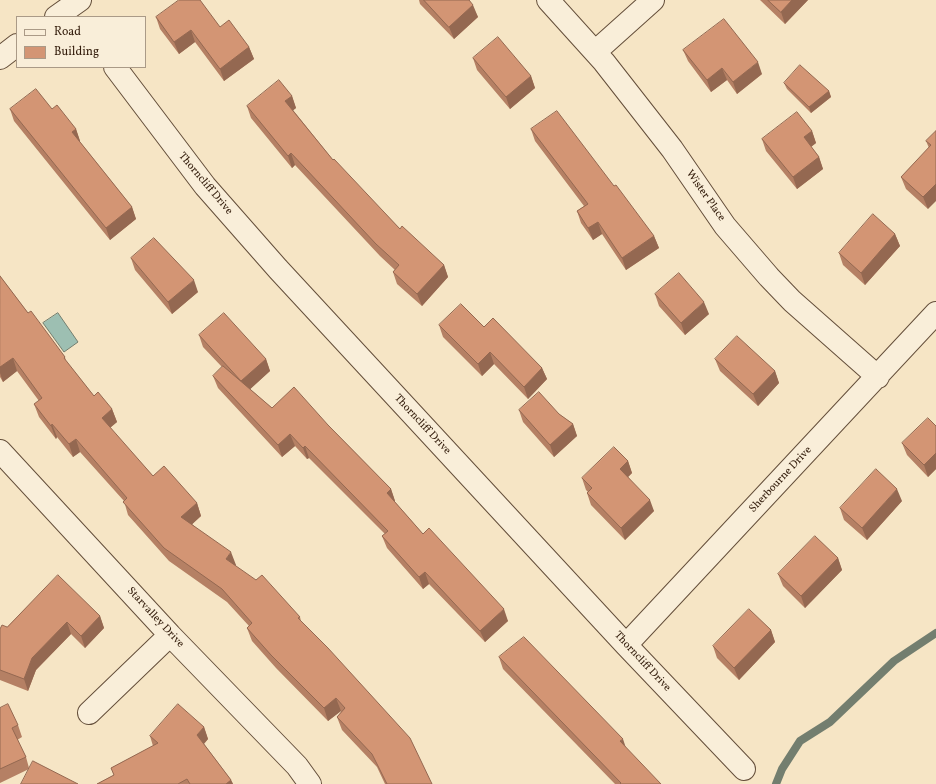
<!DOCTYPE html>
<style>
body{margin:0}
#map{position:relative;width:936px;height:784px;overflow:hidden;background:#f6e5c5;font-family:Vollkorn,serif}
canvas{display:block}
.legend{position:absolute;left:16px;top:16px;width:130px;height:52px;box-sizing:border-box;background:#f9eed9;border:1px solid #aa9a87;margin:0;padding:5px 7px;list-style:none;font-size:12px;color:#331c0b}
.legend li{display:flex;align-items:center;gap:8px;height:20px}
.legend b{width:20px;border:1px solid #aa9a87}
</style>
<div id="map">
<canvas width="936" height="784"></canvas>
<ul class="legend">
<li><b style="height:5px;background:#f9eed9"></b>Road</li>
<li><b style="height:11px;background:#d39574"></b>Building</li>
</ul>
</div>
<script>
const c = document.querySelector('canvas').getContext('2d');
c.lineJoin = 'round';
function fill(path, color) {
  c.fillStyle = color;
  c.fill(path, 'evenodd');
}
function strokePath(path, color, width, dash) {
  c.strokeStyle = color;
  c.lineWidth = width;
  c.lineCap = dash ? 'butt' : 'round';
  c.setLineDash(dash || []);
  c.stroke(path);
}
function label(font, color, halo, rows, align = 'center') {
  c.font = font + ' Vollkorn,serif';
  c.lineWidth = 3.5;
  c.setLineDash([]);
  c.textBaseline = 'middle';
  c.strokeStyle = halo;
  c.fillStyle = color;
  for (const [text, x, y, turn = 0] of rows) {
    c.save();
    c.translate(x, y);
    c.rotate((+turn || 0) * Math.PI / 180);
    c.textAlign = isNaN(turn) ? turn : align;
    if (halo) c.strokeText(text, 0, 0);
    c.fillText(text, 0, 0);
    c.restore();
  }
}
const water = new Path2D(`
 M58,313L78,342L64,352L43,323Z`);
const stream = new Path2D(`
 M776,784L782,769L800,741L830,722L894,661L936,633`);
const minor = new Path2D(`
 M548,0L604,62L672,149L725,226L769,277L792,301L878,377
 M56,17L80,0
 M595,52L653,0
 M0,58L17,45
 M115,67L205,186L278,269L626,645L744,769
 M0,451L170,635L297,766L310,784
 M626,645L936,313
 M89,713L170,635`);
const wall = new Path2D(`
 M419,0H469L478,17L454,39L420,4Z
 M760,0H808L785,24Z
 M156,17L220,27L249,47L254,59L224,81L195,42L179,54L160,29Z
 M683,50L762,74L737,94L727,80L711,92L688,61Z
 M473,58L531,76L535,88L510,109L477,70Z
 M784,83L829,91L831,97L811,113L787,89Z
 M292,96L296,108L293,110L333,160L400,229L444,265L448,277L422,306L397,284L393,272L395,270L380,256L295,165L292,168L251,118L247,106Z
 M10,109H52L76,129L80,141V142L132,207L136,219L110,240L14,121Z
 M531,129L614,186L654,236L659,248L626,270L602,234L593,240L581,223L577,211L584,206L535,141Z
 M812,131L816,143L811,147L819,157L823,169L797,189L766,151L762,139Z
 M936,131L928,209L906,189L901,177L929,148L926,141Z
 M895,234L900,246L865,285L843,265L839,253Z
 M131,258L198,292L172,314L135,270Z
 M0,276L28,313L65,357L66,361L94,396L112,409L117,422L110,428L153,476L197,503L201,516L192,524L236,565L235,566L300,617L301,621L432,784H385L377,767L342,730L337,717L341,712V711L328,721L276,668L252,641L247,628L249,626L227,602L169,561L128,515L124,501L80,452L73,457L57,437L56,439L39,417L34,404L39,401L17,371L3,382L0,377Z
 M655,294L709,314L685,335L659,306Z
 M439,325L484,327L542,368L547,379L528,399L494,364L482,376L443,337Z
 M199,335L266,359L270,371L250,389L272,408L328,425L391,489L395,501H394L423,534L508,621L485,642L429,584L423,589L387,548L382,536L385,534L309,458L307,459L295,446L282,457L218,388L213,376L222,367L203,347Z
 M715,359L775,371L779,383L758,406L720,371Z
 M519,410L559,414L573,424L577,436L554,457L523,422Z
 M936,426V469L928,477L907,455L902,443Z
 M628,461L632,473L628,477L654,511L625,540L591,505L587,493L588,492L586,490L582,478Z
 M902,501L867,540L844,520L840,508Z
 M838,558L842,570L805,608L783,586L778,574Z
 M100,616L104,628L85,648L71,634L36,670L28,691L0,680V629L7,627Z
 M771,630L775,642L739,680L717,658L713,646Z
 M499,657L661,784H615L503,669Z
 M0,708L18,725L22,737L17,740L26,757L29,768V769L0,783Z
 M204,727L208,739L204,744L231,780L233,784H97L114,775L111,768L153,746L150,736Z`);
const shadedWall = new Path2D(`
 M792,0H808L785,24L781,12Z
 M473,5L478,17L454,39L449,27Z
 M191,30L195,42L179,54L174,42Z
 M249,47L254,59L224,81L220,69Z
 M758,62L762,74L737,94L733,82Z
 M722,68L727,80L711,92L707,80Z
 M531,76L535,88L510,109L506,97Z
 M829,91L831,97L811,113L809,107Z
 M292,96L296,108L290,113L285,101Z
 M76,129L80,141L77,144L72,132Z
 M812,131L816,143L808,149L804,137Z
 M291,153L295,165L292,168L288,156Z
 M819,157L823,169L797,189L793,177Z
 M936,184V201L928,209L923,197Z
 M132,207L136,219L110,240L106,228Z
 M598,222L602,234L593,240L588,228Z
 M895,234L900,246L865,285L861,273Z
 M654,236L659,248L626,270L622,258Z
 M444,265L448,277L422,306L417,294Z
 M194,280L198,292L172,314L168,302Z
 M704,302L709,314L685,335L681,323Z
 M490,352L494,364L482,376L478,364Z
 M13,358L17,371L3,382L0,373V367Z
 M266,359L270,371L246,393L241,381Z
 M542,368L547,379L528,399L524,387Z
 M775,371L779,383L758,406L753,394Z
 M112,409L117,422L106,431L102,418Z
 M52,424L57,437L56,439L51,426Z
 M573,424L577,436L554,457L550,445Z
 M290,434L295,446L282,457L278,445Z
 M76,439L80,452L73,457L69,444Z
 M305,446L309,458L307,459L303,448Z
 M936,453V469L928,477L924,465Z
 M628,461L632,473L624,481L620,469Z
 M391,489L395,501L391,505L387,493Z
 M897,489L902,501L867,540L862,528Z
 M650,500L654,511L625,540L621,528Z
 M197,503L201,516L186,530L181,517Z
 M231,552L236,565L231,572L226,559Z
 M838,558L842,570L805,608L801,596Z
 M425,572L429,584L423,589L419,577Z
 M504,609L508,621L485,642L480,631Z
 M100,616L104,628L85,648L81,636Z
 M67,622L71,634L36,670L28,691L24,679L32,658Z
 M771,630L775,642L739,680L734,668Z
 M336,698L341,711L328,721L324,708Z
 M204,727L208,739L201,747L197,735Z
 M623,739L627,751L620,741Z
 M231,780L233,784H226Z`);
const building = new Path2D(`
 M179,0H200L220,27L229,20L249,47L220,69L191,30L174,42L156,17Z
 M424,0H469L473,5L449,27Z
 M768,0H792L781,12Z
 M724,19L758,62L733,82L722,68L707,80L683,50Z
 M498,37L531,76L506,97L473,58Z
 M800,65L829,91L809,107L784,83Z
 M279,80L292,96L285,101L333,160L334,159L400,229L402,226L444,265L417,294L393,272L399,265L376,244L291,153L288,156L247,106Z
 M36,89L52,109L57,105L76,129L72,132L132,207L106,228L10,109Z
 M557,111L614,186L616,185L654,236L622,258L598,222L588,228L577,211L588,204L531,129Z
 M797,112L812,131L804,137L819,157L793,177L762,139Z
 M936,131V184L923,197L901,177L931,145L926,141Z
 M873,214L895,234L861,273L839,253Z
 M154,238L194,280L168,302L131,258Z
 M679,273L704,302L681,323L655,294Z
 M0,276L28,313L31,311L65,357L64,358L94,396L98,392L112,409L102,418L153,476L164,466L197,503L181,517L231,552L226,559L256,580L262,575L300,617L298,618L328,648L410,738L432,784H387L372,754L337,717L345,708L336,698L324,708L271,655L247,628L252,623L222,589L164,548L123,502L127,498L76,439L69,444L52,424L51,426L34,404L42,398L13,358L0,367Z
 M461,304L484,327L493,318L542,368L524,387L490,352L478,364L439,325Z
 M224,313L266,359L241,381L199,335Z
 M737,336L775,371L753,394L715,359Z
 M223,366L272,408L294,387L328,425L391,489L387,493L423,534L429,528L504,609L480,631L425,572L419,577L382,536L388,531L305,446L303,448L290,434L278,445L213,376Z
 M539,392L559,414L573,424L550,445L519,410Z
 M928,418L936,426V453L924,465L902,443Z
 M614,447L628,461L620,469L650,500L621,528L587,493L592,488L582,478Z
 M876,469L897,489L862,528L840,508Z
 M815,536L838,558L801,596L778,574Z
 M58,575L100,616L81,636L67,622L32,658L24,679L0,670V629L2,625L7,627Z
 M749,609L771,630L734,668L713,646Z
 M524,637L623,739L620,741L661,784H620L621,783L499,657Z
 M8,704L18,725L12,728L26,757L0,769V708Z
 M178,704L204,727L197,735L231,780L226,784H190L187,779L178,784H97L114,775L111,768L158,743L150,736Z
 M33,761L78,784H21Z`);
const streetNames = [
 ["Thorncliff Drive",205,184,50],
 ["Wister Place",705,196,55],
 ["Thorncliff Drive",422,425,47],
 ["Sherbourne Drive",781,480,-47],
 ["Starvalley Drive",155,618,47],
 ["Thorncliff Drive",642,662,47]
];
fill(water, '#9dbfb2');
strokePath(water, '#737e6f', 1);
strokePath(stream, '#737e6f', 8);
strokePath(minor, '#644e3a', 24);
strokePath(minor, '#f9eed9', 22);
fill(wall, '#b58064');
fill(shadedWall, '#946851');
fill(building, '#d39574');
strokePath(building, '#946851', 1);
label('11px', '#331c0b', '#f9eed9', streetNames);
</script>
